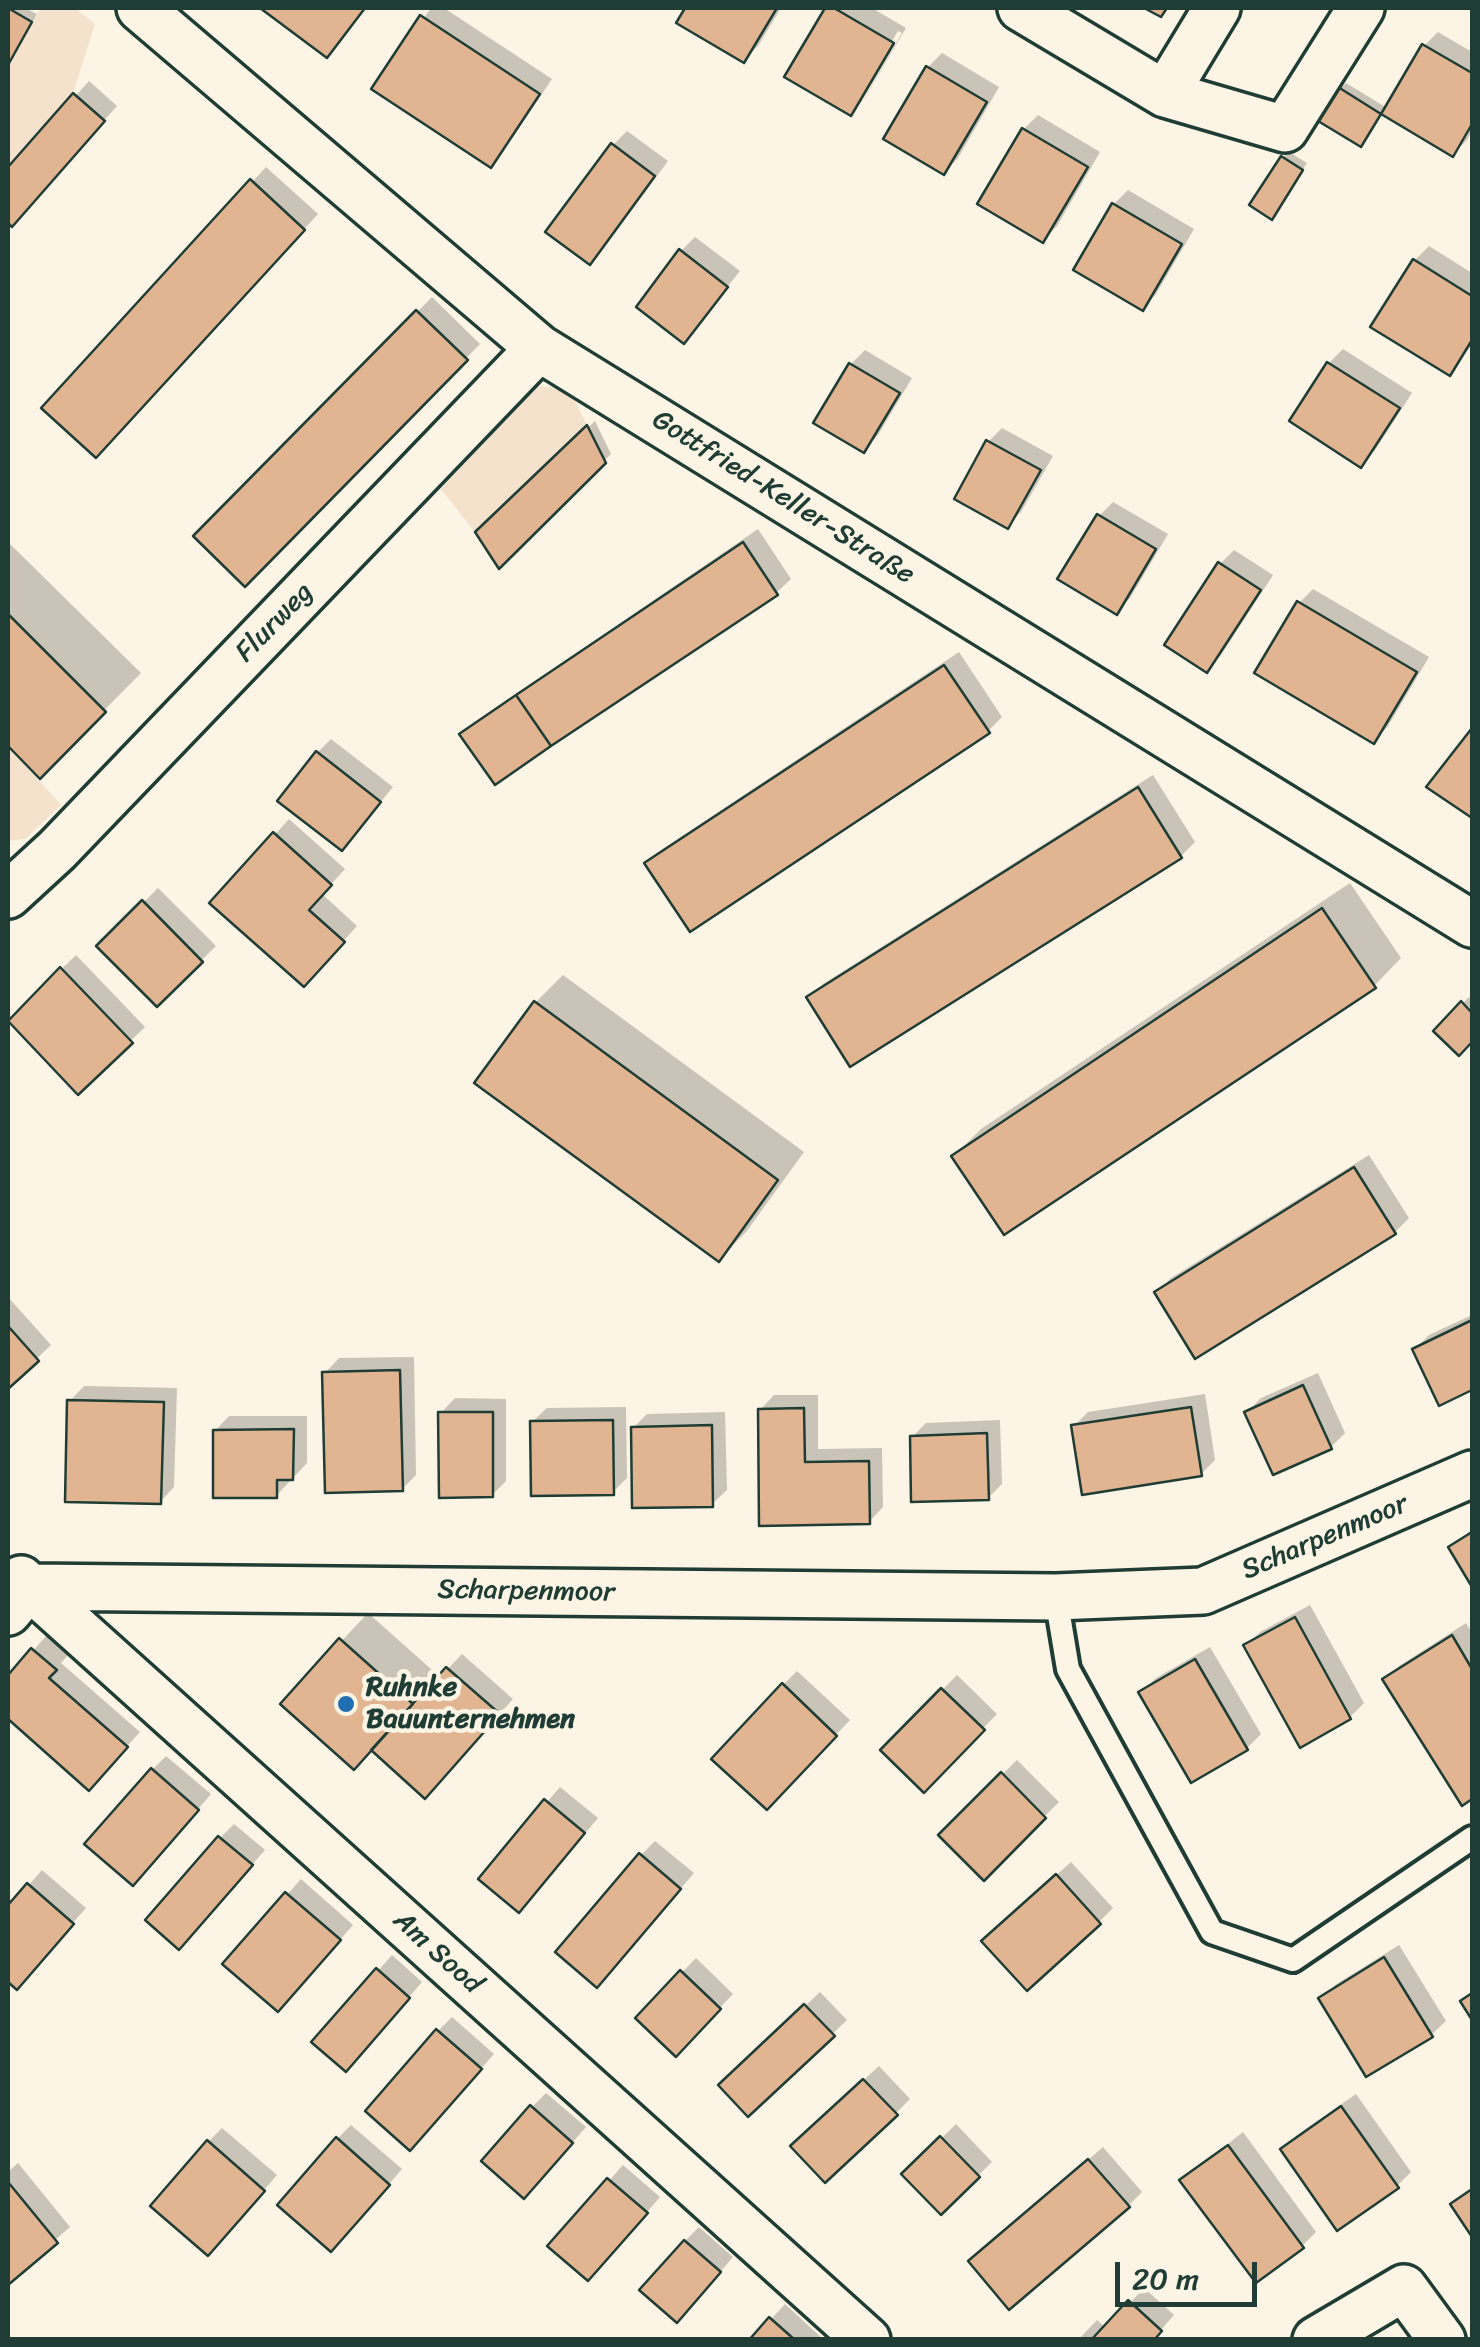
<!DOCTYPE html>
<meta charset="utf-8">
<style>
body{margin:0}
#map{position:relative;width:1480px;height:2347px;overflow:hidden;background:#fcf5e5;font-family:Sriracha,sans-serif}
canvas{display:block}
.frame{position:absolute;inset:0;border:10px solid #1f3d34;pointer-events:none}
.scale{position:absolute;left:1115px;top:2262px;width:142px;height:45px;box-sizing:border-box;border:5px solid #1f3d34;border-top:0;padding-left:12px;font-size:30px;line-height:35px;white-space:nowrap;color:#1f3d34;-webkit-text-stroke:8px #fcf5e5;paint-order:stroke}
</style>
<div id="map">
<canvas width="1480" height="2347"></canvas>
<div class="frame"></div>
<div class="scale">20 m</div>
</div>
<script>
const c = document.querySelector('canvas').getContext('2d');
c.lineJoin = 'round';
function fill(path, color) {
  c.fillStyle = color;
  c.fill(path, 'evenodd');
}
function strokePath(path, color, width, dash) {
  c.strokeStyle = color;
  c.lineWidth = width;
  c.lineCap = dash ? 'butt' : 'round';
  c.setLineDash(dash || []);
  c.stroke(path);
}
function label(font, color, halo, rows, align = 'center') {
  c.font = font + ' Sriracha,sans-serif';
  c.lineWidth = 9;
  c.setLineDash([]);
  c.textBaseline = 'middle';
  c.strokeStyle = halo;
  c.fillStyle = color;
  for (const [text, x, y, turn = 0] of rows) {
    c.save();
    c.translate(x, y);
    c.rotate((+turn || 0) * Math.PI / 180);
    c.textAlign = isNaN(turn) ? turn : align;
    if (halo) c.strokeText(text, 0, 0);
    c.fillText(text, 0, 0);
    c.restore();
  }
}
const built = new Path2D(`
 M41,8H75L95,24L73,93L8,167V65Z
 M537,386L569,389L587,425L475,532L441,489Z
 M8,746L61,805L25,839L8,841Z`);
const shadow = new Path2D(`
 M8,8H25L37,14L8,66Z
 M264,8H366L327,55Z
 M431,8H444L552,79L504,150L490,164L374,88Z
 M688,8H781L758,46L744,60L679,22Z
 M828,8H872L906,28L864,99L850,113L788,76ZM898,31L902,33L863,100H857Z
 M1438,32L1472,52V130L1467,140L1453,154L1382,112L1367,137L1340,89L1346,83L1387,108L1424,46Z
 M942,53L999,87L958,158L944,172L928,67Z
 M89,81L117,106L12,223L8,220V171Z
 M1038,115L1100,152L1057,226L1043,240L1024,129Z
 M627,131L668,161L604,248L590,262L613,145Z
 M1289,152L1307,163L1278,210L1283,158Z
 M266,167L318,214L110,441L45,408Z
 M1128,190L1194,229L1156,294L1142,308L1076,269L1114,204Z
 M695,237L740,271L684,341L681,251Z
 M1429,246L1472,273V345L1449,373L1374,326L1415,260Z
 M432,297L480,344L245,584L197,536Z
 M1343,349L1412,393L1375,450L1361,465L1292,421L1329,363Z
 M865,350L912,378L878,435L864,450L817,422L851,364Z
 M595,421L611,454L499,565L478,532Z
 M1002,428L1053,456L1021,512L1007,526L988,442Z
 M1113,502L1168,534L1130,598L1116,612L1099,516Z
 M758,529L791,579L776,593L463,735L477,721Z
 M8,542L141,673L40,775L8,743Z
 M1234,550L1273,575L1221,655L1207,669L1220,564Z
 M1313,589L1429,657L1388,726L1374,741L1299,603Z
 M959,652L1002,717L988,731L647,864L661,850Z
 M331,739L393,787L342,848L317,753Z
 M1153,775L1195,842L1181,856L851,1064L809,998L823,984Z
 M289,819L345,869L322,894L357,926L317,970L213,903Z
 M1350,883L1401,958L1374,986L954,1156L981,1129Z
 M158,888L216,946L157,1004L100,946Z
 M76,955L145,1027L78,1091L10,1019Z
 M563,975L804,1152L746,1232L719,1259L536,1002Z
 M1469,997L1472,1001V1039L1459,1052L1436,1031Z
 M1369,1155L1409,1218L1395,1232L1157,1292L1171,1278Z
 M8,1297L51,1345L8,1386Z
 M1472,1315V1387L1440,1402L1415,1349L1429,1335Z
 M414,1357L416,1475L402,1489L325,1373L339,1358Z
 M1318,1373L1345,1433L1331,1447L1247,1412L1261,1398Z
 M84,1386L177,1388L174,1487L160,1502L70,1401Z
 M1205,1394L1215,1460L1201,1474L1074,1426L1088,1412Z
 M774,1395H818V1449L882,1448L883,1507L869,1522L762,1524L760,1410Z
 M455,1398L506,1399V1481L492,1495L441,1413Z
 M626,1407L627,1478L613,1492L532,1422L547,1408Z
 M725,1412L727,1490L712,1504L633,1428L647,1414Z
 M229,1416H307V1463L276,1496L215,1431Z
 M1000,1420L1002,1484L988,1498L912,1437L926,1423Z
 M1472,1529V1583L1451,1548Z
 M1310,1605L1364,1703L1350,1717L1246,1646L1260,1632Z
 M368,1613L440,1677L462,1654L513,1699L439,1781L283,1703Z
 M1466,1623L1472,1633V1796L1463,1802L1385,1680L1399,1666Z
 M47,1635L69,1654L61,1663L140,1732L89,1788L8,1716V1679Z
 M1210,1647L1261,1734L1247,1748L1141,1692L1156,1678Z
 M797,1671L850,1720L767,1807L783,1685Z
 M957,1675L997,1714L924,1789L884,1750Z
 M166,1756L211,1794L147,1869L152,1770Z
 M1017,1760L1059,1802L984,1877L941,1835Z
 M560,1787L598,1818L532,1896L481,1879Z
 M234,1824L265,1850L193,1932L220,1838Z
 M655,1841L694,1873L611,1970L641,1855Z
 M1071,1862L1113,1908L1099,1922L999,1927Z
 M42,1870L86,1908L16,1987L8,1979V1943L12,1937L8,1933V1909Z
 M301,1879L353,1925L292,1994L226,1964Z
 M1399,1945L1446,2021L1431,2035L1321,1999L1335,1985Z
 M392,1955L422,1982L360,2054L315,2042Z
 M696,1958L733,1994L676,2054L638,2018Z
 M820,1992L847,2020L748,2114L721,2085Z
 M452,2017L494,2054L424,2134L438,2031Z
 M879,2066L910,2099L896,2113L807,2132Z
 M546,2093L586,2127L538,2182L532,2107Z
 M1356,2094L1411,2172L1397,2186L1283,2149L1297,2135Z
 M956,2124L992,2162L941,2212L905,2174Z
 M351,2125L402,2169L345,2235L337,2139Z
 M222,2128L277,2175L222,2239L208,2142Z
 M1243,2132L1316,2232L1302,2246L1183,2180Z
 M1103,2147L1142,2192L1128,2206L985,2248Z
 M18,2163L70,2227L8,2281V2172Z
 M623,2165L660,2197L602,2264L551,2246Z
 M699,2227L733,2257L691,2306L685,2241Z
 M1144,2288L1174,2315L1152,2340H1078L1097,2320L1106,2328Z
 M785,2304L824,2340H752Z`);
const building = new Path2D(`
 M8,8L32,22L8,65Z
 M260,8H365L327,58Z
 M685,8H777L744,63L676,23Z
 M825,8H834L894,43L851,116L784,77Z
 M1144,8H1167L1161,17Z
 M420,15L540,94L491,168L371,89Z
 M1422,44L1472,73V124L1453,157L1381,114Z
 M926,66L987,102L944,175L883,139Z
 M1338,87L1381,114L1361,147L1318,121Z
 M73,93L105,121L12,227L8,223V167Z
 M1022,128L1088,167L1043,243L977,204Z
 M611,143L655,176L590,265L545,232Z
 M1281,156L1303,170L1272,220L1249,205Z
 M250,179L305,230L96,458L41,408Z
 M1112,203L1182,244L1143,311L1073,270Z
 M679,249L728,287L684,344L636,307Z
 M1413,259L1472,296V340L1450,376L1370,327Z
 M416,310L468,360L245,587L193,536Z
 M1327,362L1400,408L1361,468L1289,421Z
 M849,363L900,393L864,453L813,423Z
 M587,425L606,463L499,569L475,532Z
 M986,440L1041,470L1008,529L954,499Z
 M1097,514L1156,549L1117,615L1057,579Z
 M743,542L778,595L551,746L516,695Z
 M1218,562L1261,590L1207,673L1164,645Z
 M1297,601L1417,672L1374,744L1254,673Z
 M8,614L106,712L40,779L8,746Z
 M944,665L990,733L690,932L644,863Z
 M516,695L551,746L495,785L459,734Z
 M1472,728V818L1426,787Z
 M316,751L381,802L342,851L277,801Z
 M1138,787L1182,858L850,1067L806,997Z
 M273,832L332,885L309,910L345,942L304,987L209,903Z
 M142,900L203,962L157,1007L96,946Z
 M1322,908L1376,988L1004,1235L951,1156Z
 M60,967L133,1043L78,1095L8,1021Z
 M534,1001L778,1180L719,1262L474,1083Z
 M1461,1001L1472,1013V1042L1459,1056L1433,1031Z
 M1354,1167L1396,1234L1195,1359L1154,1292Z
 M1472,1320V1390L1439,1406L1412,1349Z
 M8,1326L39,1361L8,1389Z
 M400,1370L403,1491L325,1493L322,1372Z
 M1303,1385L1332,1449L1273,1475L1244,1412Z
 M67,1400L164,1402L161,1504L65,1502Z
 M1191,1407L1202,1476L1082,1495L1071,1425Z
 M804,1408L805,1462L869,1461L870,1524L759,1526L758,1409Z
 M438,1412H493V1497L439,1498Z
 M613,1420L614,1495L531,1496L530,1421Z
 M712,1425L713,1507L632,1508L631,1427Z
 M294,1429L293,1480H277V1498H213V1430Z
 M987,1433L989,1500L911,1502L910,1436Z
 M1472,1532V1587L1448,1547Z
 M1295,1617L1351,1719L1300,1748L1243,1645Z
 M1452,1635L1472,1669V1799L1462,1806L1382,1679Z
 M339,1638L413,1704L354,1770L280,1704Z
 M31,1648L57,1670L49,1678L128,1747L89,1791L8,1719V1675Z
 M1195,1659L1248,1750L1191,1783L1138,1692Z
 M446,1667L500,1714L425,1799L371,1750Z
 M782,1683L837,1736L767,1810L711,1759Z
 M941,1688L985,1730L924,1793L880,1750Z
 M151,1768L199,1810L133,1886L84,1844Z
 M1001,1772L1046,1818L984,1881L938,1835Z
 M544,1799L585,1833L519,1913L478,1879Z
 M218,1836L253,1865L179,1950L145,1920Z
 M639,1853L681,1889L597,1988L555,1952Z
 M1056,1874L1101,1924L1027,1991L981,1941Z
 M27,1883L74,1924L17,1990L8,1982V1905Z
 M285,1892L341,1940L278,2012L222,1964Z
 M1384,1957L1433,2037L1366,2077L1318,1998Z
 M376,1968L410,1998L346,2072L311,2042Z
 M680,1970L721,2009L676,2057L635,2018Z
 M1472,1993V2020L1460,2001Z
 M804,2004L835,2036L748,2117L718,2085Z
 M436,2029L482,2069L410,2151L365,2111Z
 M863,2079L898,2115L825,2183L790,2146Z
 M530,2105L573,2143L524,2199L481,2161Z
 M1341,2106L1399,2188L1337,2231L1280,2149Z
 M940,2136L980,2177L941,2215L901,2174Z
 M336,2137L390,2185L331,2252L277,2205Z
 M207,2140L265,2191L208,2256L150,2206Z
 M1228,2145L1304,2248L1256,2283L1179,2180Z
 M1088,2159L1130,2207L1009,2310L968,2261Z
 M607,2178L648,2213L588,2281L547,2246Z
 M8,2182L58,2243L8,2285Z
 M1472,2189V2237L1450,2204Z
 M684,2240L721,2272L677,2323L639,2290Z
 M1128,2300L1162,2331L1154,2340H1091Z
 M769,2317L795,2340H749Z`);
const service = new Path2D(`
 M1056,1597L1068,1669L1212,1932L1293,1960L1472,1838`);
const minor = new Path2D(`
 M140,8L539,348L1472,924
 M1021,8L1165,94L1285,129L1361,8
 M1165,94L1217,8
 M8,895L57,850L539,348
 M21,1579L867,2340
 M8,1612L29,1587L1056,1597L1203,1591L1472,1474
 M1316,2340L1404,2288L1442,2340`);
const markers = [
 [346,1704,10,"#1f6fb2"]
];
const streetNames = [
 ["Gottfried-Keller-Straße",783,498,32],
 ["Flurweg",275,623,-46],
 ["Scharpenmoor",1325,1538,-23],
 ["Scharpenmoor",526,1592,1],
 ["Am Sood",437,1953,42]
];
const poiNames = [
 ["Ruhnke",366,1688],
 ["Bauunternehmen",366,1720]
];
fill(built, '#f4e2cc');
fill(shadow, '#0003');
fill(building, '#e2b592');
strokePath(building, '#1f3d34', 2.5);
strokePath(service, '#1f3d34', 30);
strokePath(minor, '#1f3d34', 52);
strokePath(service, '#fcf5e5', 22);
strokePath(minor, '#fcf5e5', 45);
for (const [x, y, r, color] of markers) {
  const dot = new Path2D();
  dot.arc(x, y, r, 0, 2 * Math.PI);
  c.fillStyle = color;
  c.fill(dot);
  strokePath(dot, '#fcf5e5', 4);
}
label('28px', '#1f3d34', '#fcf5e5', streetNames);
label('bold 28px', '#1f3d34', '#fcf5e5', poiNames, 'left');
</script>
